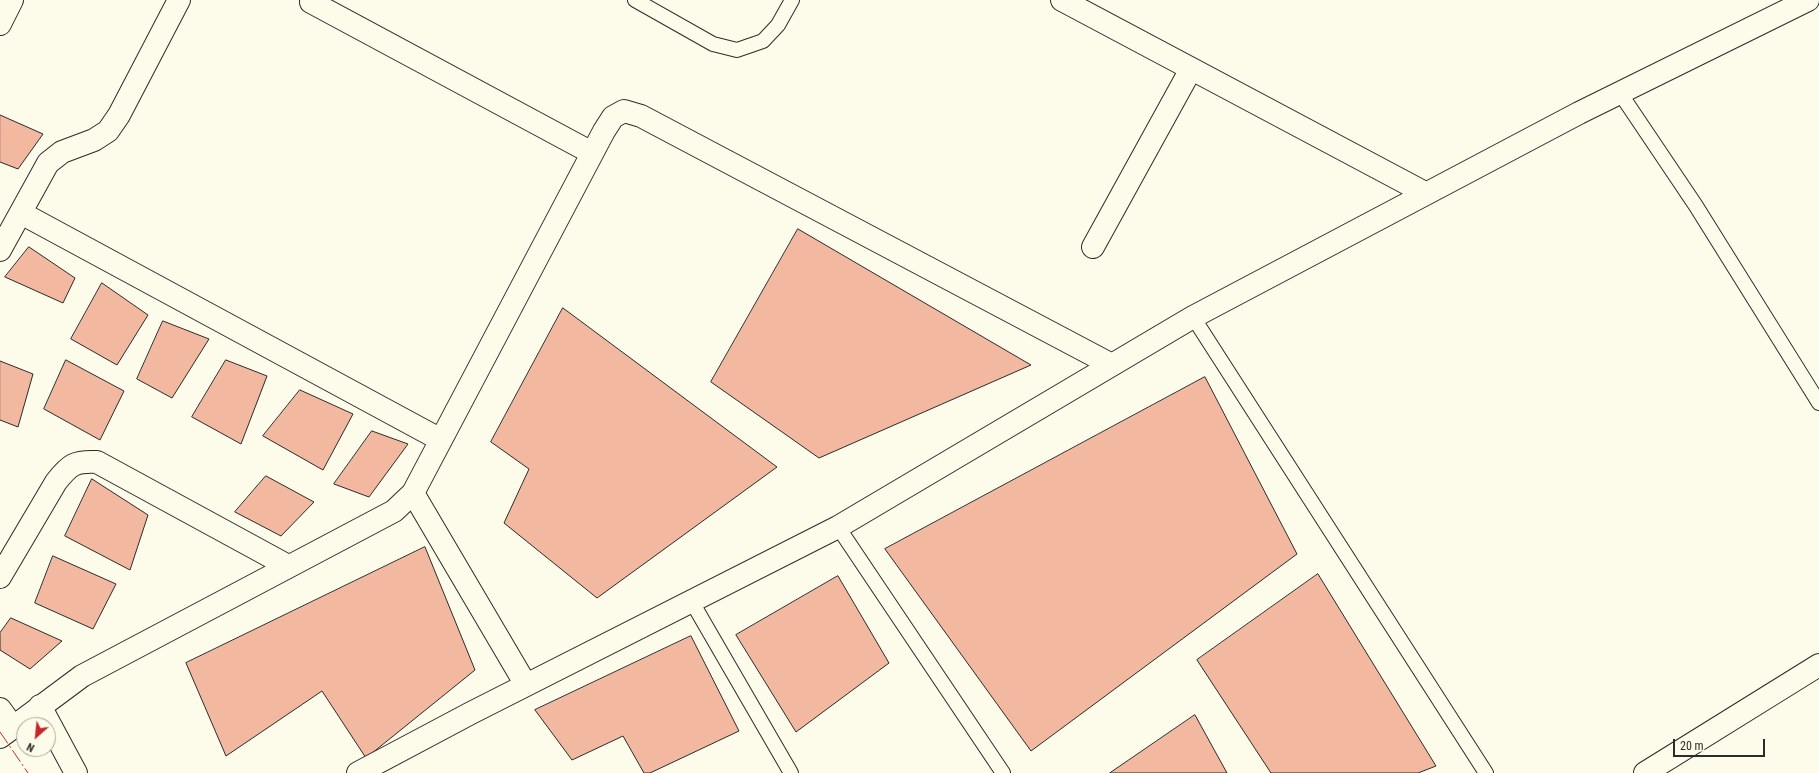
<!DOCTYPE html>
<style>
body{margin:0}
#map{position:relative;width:1819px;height:773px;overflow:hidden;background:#fdfbea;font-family:"Roboto Condensed",sans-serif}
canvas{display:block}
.north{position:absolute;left:16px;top:717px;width:40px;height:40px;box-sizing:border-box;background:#fdfbea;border:1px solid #a9a89e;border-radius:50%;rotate:207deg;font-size:11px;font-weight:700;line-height:16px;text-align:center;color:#2b2b2b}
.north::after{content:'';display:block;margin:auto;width:14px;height:18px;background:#c62828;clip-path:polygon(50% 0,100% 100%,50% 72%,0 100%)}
.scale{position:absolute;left:1673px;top:739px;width:92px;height:18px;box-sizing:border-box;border:2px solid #2b2b2b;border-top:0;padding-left:5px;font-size:12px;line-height:14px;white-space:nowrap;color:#2b2b2b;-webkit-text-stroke:3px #fdfbea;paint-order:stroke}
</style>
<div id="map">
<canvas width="1819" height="773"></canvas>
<div class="north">N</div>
<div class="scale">20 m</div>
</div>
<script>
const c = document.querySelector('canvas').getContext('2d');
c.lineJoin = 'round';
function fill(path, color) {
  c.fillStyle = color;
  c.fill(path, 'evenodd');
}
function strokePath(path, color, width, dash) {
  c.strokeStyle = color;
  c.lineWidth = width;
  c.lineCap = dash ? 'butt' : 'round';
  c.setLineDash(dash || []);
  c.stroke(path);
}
const building = new Path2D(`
 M0,115L43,134L18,169L0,162Z
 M798,229L1031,365L819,458L711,382Z
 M29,247L75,278L63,303L5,277Z
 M102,283L148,315L117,365L71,339Z
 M563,308L777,467L597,598L504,523L529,469L491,442Z
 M163,321L209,339L172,398L137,379Z
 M66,360L124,391L100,440L44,409Z
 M226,360L267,376L241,444L192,417Z
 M0,361L33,374L18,427L0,420Z
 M1205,377L1297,554L1031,751L885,549Z
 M300,390L353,414L323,470L263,436Z
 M372,431L408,444L369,497L334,484Z
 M266,476L314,502L281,536L235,512Z
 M92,479L148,515L130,570L65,536Z
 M425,547L475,670L366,758L322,691L226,756L186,663Z
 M53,556L116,584L93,629L35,603Z
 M1318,574L1436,766L1418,773H1271L1197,660Z
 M838,576L889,663L796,732L736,635Z
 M11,618L62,641L30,669L0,650V633Z
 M691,636L739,731L650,773H644L623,736L572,760L535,710Z
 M1195,715L1227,773H1110Z`);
const service = new Path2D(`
 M635,0L713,44L737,50L763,41L778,25L792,0
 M1620,93L1696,206L1819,403
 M1193,317L1486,773
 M838,527L1003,773
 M692,602L791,773`);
const minor = new Path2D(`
 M1062,0L1425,193
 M311,2L592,153
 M0,24L12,0
 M21,213L441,440
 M1093,247L1191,69
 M0,250L48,163L62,152L94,140L108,131L119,115L179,0
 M413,493L526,685
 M0,577L56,482C70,464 75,461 97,462L288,566
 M40,706L76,773
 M0,709L13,727
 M0,737L82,676L394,511L413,493L604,131L613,117L624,111L641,116L1110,364
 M358,773L471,713L838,527L1193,317L1579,113L1808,0`);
const tertiary = new Path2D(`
 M1645,773L1819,665`);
const power = new Path2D(`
 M0,732L28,773`);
fill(building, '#f2b8a0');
strokePath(building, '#2b2b2b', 1);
strokePath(service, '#2b2b2b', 16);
strokePath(minor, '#2b2b2b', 24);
strokePath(tertiary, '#2b2b2b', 24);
strokePath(service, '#fdfbea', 14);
strokePath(minor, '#fdfbea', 22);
strokePath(tertiary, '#fdfbea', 22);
strokePath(power, '#c62828', 1, [14, 3, 2, 3]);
</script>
